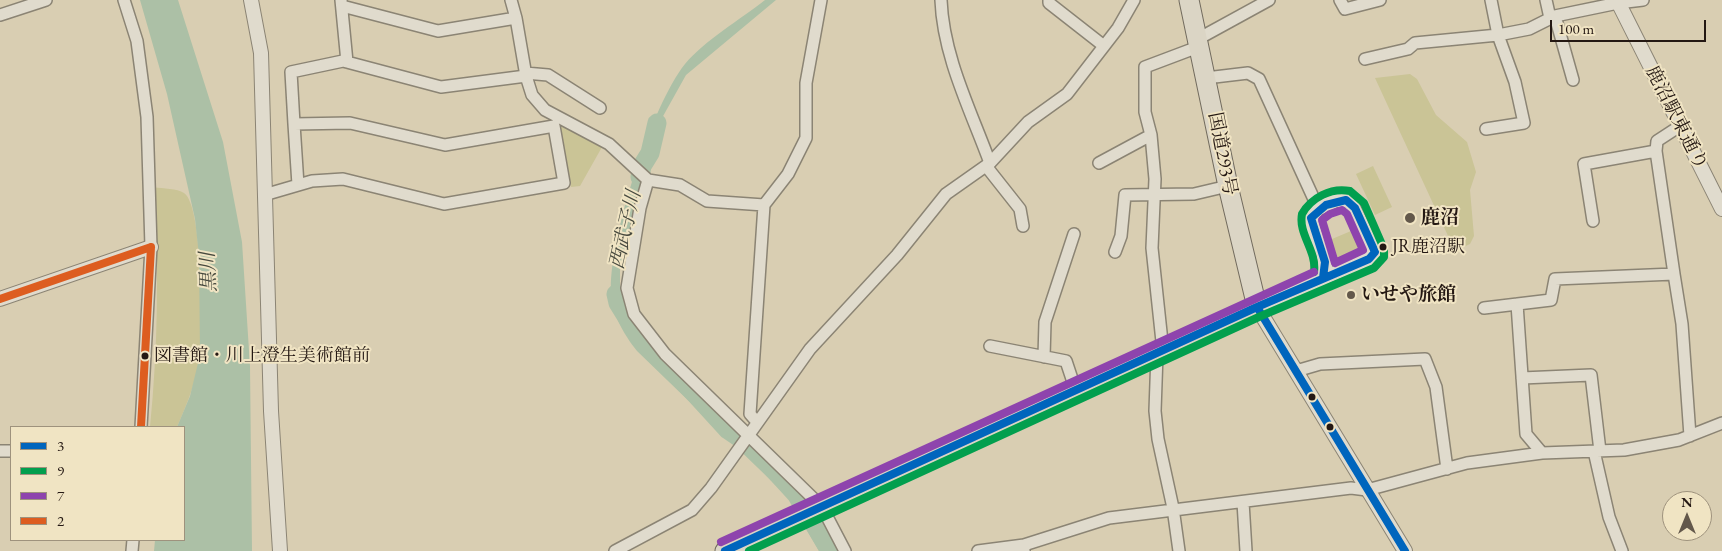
<!DOCTYPE html>
<meta charset="utf-8">
<style>
body{margin:0}
#map{position:relative;width:1722px;height:551px;overflow:hidden;background:#d9ceb2;font-family:"EB Garamond",serif}
canvas{display:block}
.legend{position:absolute;left:10px;top:426px;width:175px;height:115px;box-sizing:border-box;background:#f0e4c3;border:1px solid #9e927d;margin:0;padding:6px 9px;list-style:none;font-size:15px;color:#241813}
.legend li{display:flex;align-items:center;gap:10px;height:25px}
.legend b{width:25px;border:1px solid #9e927d}
.north{position:absolute;left:1662px;top:491px;width:50px;height:50px;box-sizing:border-box;background:#f0e4c3;border:1px solid #9e927d;border-radius:50%;rotate:0deg;font-size:14px;font-weight:700;line-height:20px;text-align:center;color:#241813}
.north::after{content:'';display:block;margin:auto;width:18px;height:22px;background:#63584b;clip-path:polygon(50% 0,100% 100%,50% 72%,0 100%)}
.scale{position:absolute;left:1550px;top:20px;width:156px;height:22px;box-sizing:border-box;border:2px solid #241813;border-top:0;padding-left:6px;font-size:15px;line-height:18px;white-space:nowrap;color:#241813;-webkit-text-stroke:4px #f0e4c3;paint-order:stroke}
</style>
<div id="map">
<canvas width="1722" height="551"></canvas>
<ul class="legend">
<li><b style="height:6px;background:#0065bd"></b>3</li>
<li><b style="height:6px;background:#029f4e"></b>9</li>
<li><b style="height:6px;background:#8e44ad"></b>7</li>
<li><b style="height:6px;background:#dd5d20"></b>2</li>
</ul>
<div class="north">N</div>
<div class="scale">100 m</div>
</div>
<script>
const c = document.querySelector('canvas').getContext('2d');
c.lineJoin = 'round';
function fill(path, color) {
  c.fillStyle = color;
  c.fill(path, 'evenodd');
}
function strokePath(path, color, width, dash) {
  c.strokeStyle = color;
  c.lineWidth = width;
  c.lineCap = dash ? 'butt' : 'round';
  c.setLineDash(dash || []);
  c.stroke(path);
}
function label(font, color, halo, rows, align = 'center') {
  c.font = font + ' "EB Garamond","Noto Serif JP",serif';
  c.lineWidth = 4;
  c.setLineDash([]);
  c.textBaseline = 'middle';
  c.strokeStyle = halo;
  c.fillStyle = color;
  for (const [text, x, y, turn = 0] of rows) {
    c.save();
    c.translate(x, y);
    c.rotate((+turn || 0) * Math.PI / 180);
    c.textAlign = isNaN(turn) ? turn : align;
    if (halo) c.strokeText(text, 0, 0);
    c.fillText(text, 0, 0);
    c.restore();
  }
}
const green = new Path2D(`
 M1410,74L1417,79L1436,115L1467,142L1476,172L1470,190L1474,236L1470,244L1455,251L1375,78Z
 M560,124L602,147L580,186L571,187Z
 M1373,166L1392,207L1375,215L1356,174Z
 M154,187C163,189 177,188 184,193C203,205 202,330 200,354C197,380 187,404 177,427H150C158,348 159,267 154,187Z
 M1358,228L1364,243L1363,249L1347,259H1334L1325,242Z`);
const water = new Path2D(`
 M140,0H178L223,142L242,242L250,366L252,551H154L155,540H184V427H177L190,396L200,355L199,256L195,219L167,94Z
 M765,0H776L686,75L662,118L645,166L620,268V297L629,328L636,338L775,475L816,526L832,551H819L788,497L637,351C623,333 611,313 611,289C610,236 652,105 685,64C705,40 740,20 765,0Z`);
const river = new Path2D(`
 M640,177L642,166L650,153L657,123
 M616,294L618,303L631,324L728,430L753,447L796,494L830,551`);
const minor = new Path2D(`
 M124,0L137,41L147,117L151,247L141,427
 M341,0L347,62
 M941,0C943,56 971,111 990,163
 M1049,0V3L1104,46
 M1340,0L1345,9L1380,0
 M1546,0L1550,18
 M342,6L438,31L516,18L511,0
 M0,15L46,0
 M1555,16L1573,80
 M516,18L526,76
 M1196,40L1269,0
 M1365,59L1408,49L1415,43L1498,35L1491,0
 M525,73L548,75L600,108
 M1206,78L1248,73L1259,79L1318,208
 M294,124L291,72L343,61L441,87L526,76L532,95L545,110L609,144L648,180L680,185L707,201L764,205
 M1486,129L1524,123L1515,82L1498,35L1529,29L1555,16L1618,3L1643,0
 M1099,163L1151,135
 M986,166L1020,209L1023,226
 M648,180L640,208L627,288L634,314L665,354L822,507L845,551
 M264,195L312,181L343,179L444,204L564,183L554,126L445,145L350,123L294,124L298,185
 M1593,221L1584,164L1656,151
 M1115,252L1121,236L1125,195L1194,194L1228,186
 M1674,274L1682,324L1690,436
 M1517,304L1526,434L1542,453
 M1484,308L1551,300L1555,279L1674,274L1656,151L1657,141L1680,126
 M990,346L1066,361L1076,391
 M1163,351L1152,248L1155,179L1151,135L1145,112V67L1198,47
 M1157,354L1155,411L1158,439L1173,508L1179,551
 M1044,357L1045,322L1074,234
 M1296,371L1320,364L1425,359L1436,387L1447,469
 M1522,378L1591,375L1600,451
 M757,422L750,414L764,205L788,174L806,138V83L821,0
 M0,451H11
 M1594,451L1609,517L1622,551
 M1243,502L1246,551
 M132,551L133,540
 M615,551L692,510L711,488L810,349L897,255L946,194L990,163L1028,122L1067,94L1118,28L1134,0
 M978,551L1024,545
 M1024,551V545L1109,518L1351,488L1367,490L1467,463L1542,453L1624,450L1679,440L1722,423`);
const tertiary = new Path2D(`
 M251,0L261,53L271,411L280,551
 M1617,0L1722,209
 M1336,200H1346L1351,203L1375,252L1369,259L1323,278C1331,255 1313,240 1311,218L1317,209Z
 M0,299L151,247
 M1257,307L1405,551`);
const secondary = new Path2D(`
 M1257,307L1323,278`);
const trunk = new Path2D(`
 M725,551L1257,307L1228,186L1189,0`);
const bus1 = new Path2D(`
 M1257,307L1405,551
 M725,551L1257,307L1369,259L1375,252L1355,208L1346,200L1326,205L1311,218L1325,262L1323,278`);
const bus2 = new Path2D(`
 M749,551L1261,316L1374,268L1384,257V249L1364,203L1350,191C1331,187 1311,198 1302,214C1298,234 1317,251 1314,272`);
const bus3 = new Path2D(`
 M1342,210L1347,214L1363,250L1335,263L1322,220L1330,214Z
 M721,542L1314,272`);
const bus4 = new Path2D(`
 M0,299L151,247
 M141,427L151,247`);
const markers = [
 [1410,218,6,"#63584b"],
 [1383,247,4.5,"#241813"],
 [1351,295,5,"#63584b"],
 [145,356,4.5,"#241813"],
 [1312,397,4.5,"#241813"],
 [1330,427,4.5,"#241813"]
];
const busNames = [
 ["JR鹿沼駅",1392,247],
 ["図書館・川上澄生美術館前",154,356]
];
const streetNames = [
 ["鹿沼駅東通り",1676,118,63],
 ["国道293号",1222,154,79]
];
const poiNames = [
 ["鹿沼",1421,218],
 ["いせや旅館",1361,295]
];
const waterNames = [
 ["西武子川",626,230,-77],
 ["黒川",209,272,-93]
];
fill(green, '#cac496');
fill(water, '#acc0a6');
strokePath(river, '#acc0a6', 19);
strokePath(minor, '#8b8474', 14);
strokePath(tertiary, '#8b8474', 16);
strokePath(secondary, '#726b5e', 18);
strokePath(trunk, '#726b5e', 21);
strokePath(minor, '#e0dbcd', 11);
strokePath(tertiary, '#e0dbcd', 14);
strokePath(secondary, '#e0dbcd', 15);
strokePath(trunk, '#dbd5c5', 19);
strokePath(bus1, '#0065bd', 8);
strokePath(bus2, '#029f4e', 8);
strokePath(bus3, '#8e44ad', 8);
strokePath(bus4, '#dd5d20', 8);
for (const [x, y, r, color] of markers) {
  const dot = new Path2D();
  dot.arc(x, y, r, 0, 2 * Math.PI);
  c.fillStyle = color;
  c.fill(dot);
  strokePath(dot, '#f0e4c3', 2);
}
label('18px', '#241813', '#f0e4c3', busNames, 'left');
label('19px', '#241813', '#f0e4c3', streetNames);
label('bold 19px', '#241813', '#f0e4c3', poiNames, 'left');
label('italic 20px', '#47493e', '#f0e4c3', waterNames);
</script>
